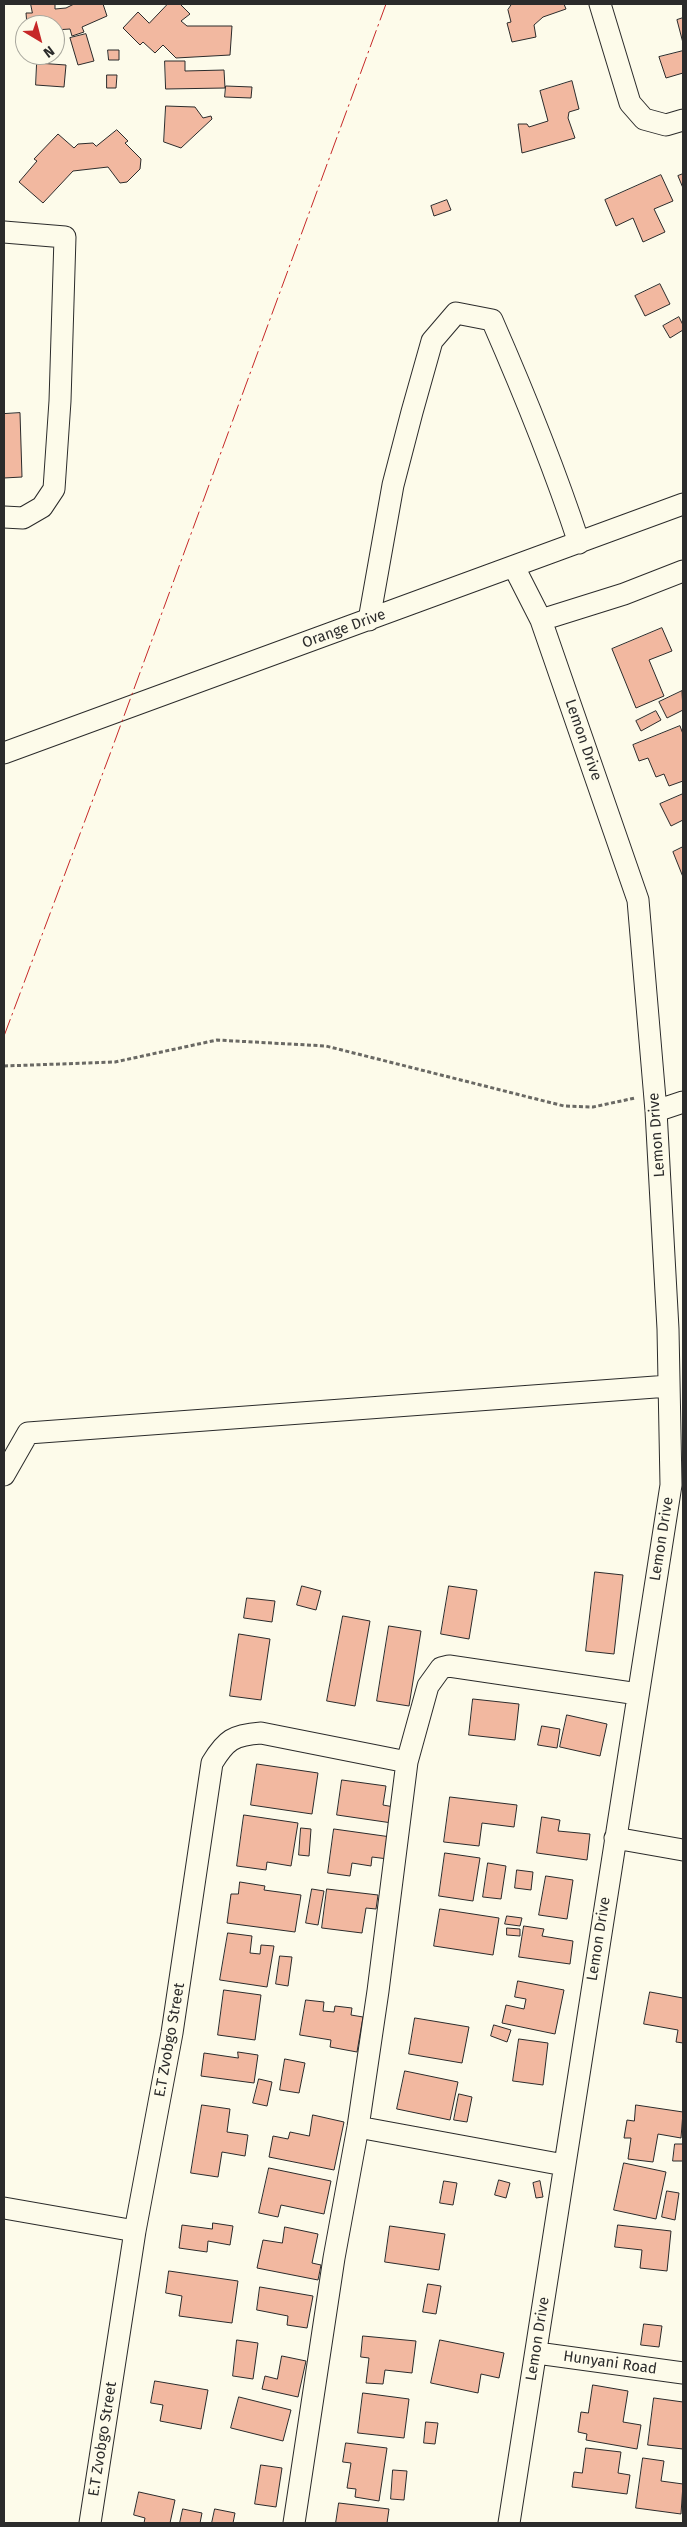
<!DOCTYPE html>
<style>
body{margin:0}
#map{position:relative;width:687px;height:2527px;overflow:hidden;background:#fdfbea;font-family:"Fira Sans",sans-serif}
canvas{display:block}
.frame{position:absolute;inset:0;border:5px solid #2b2b2b;pointer-events:none}
.north{position:absolute;left:15px;top:15px;width:50px;height:50px;box-sizing:border-box;background:#fdfbea;border:1px solid #a9a89e;border-radius:50%;rotate:143deg;font-size:14px;font-weight:700;line-height:20px;text-align:center;color:#2b2b2b}
.north::after{content:'';display:block;margin:auto;width:18px;height:22px;background:#c62828;clip-path:polygon(50% 0,100% 100%,50% 72%,0 100%)}
</style>
<div id="map">
<canvas width="687" height="2527"></canvas>
<div class="frame"></div>
<div class="north">N</div>
</div>
<script>
const c = document.querySelector('canvas').getContext('2d');
c.lineJoin = 'round';
function fill(path, color) {
  c.fillStyle = color;
  c.fill(path, 'evenodd');
}
function strokePath(path, color, width, dash) {
  c.strokeStyle = color;
  c.lineWidth = width;
  c.lineCap = dash ? 'butt' : 'round';
  c.setLineDash(dash || []);
  c.stroke(path);
}
function label(font, color, halo, rows, align = 'center') {
  c.font = font + ' "Fira Sans",sans-serif';
  c.lineWidth = 4;
  c.setLineDash([]);
  c.textBaseline = 'middle';
  c.strokeStyle = halo;
  c.fillStyle = color;
  for (const [text, x, y, turn = 0] of rows) {
    c.save();
    c.translate(x, y);
    c.rotate((+turn || 0) * Math.PI / 180);
    c.textAlign = isNaN(turn) ? turn : align;
    if (halo) c.strokeText(text, 0, 0);
    c.fillText(text, 0, 0);
    c.restore();
  }
}
const building = new Path2D(`
 M31,4H55V9L66,8L74,4H103L107,16L82,27L84,32L72,36L70,29L55,30V25H27L26,13H32Z
 M168,4H180L190,14L181,21L187,26H232L230,55L176,58L163,45L155,53L143,42L140,45L123,28L138,12L149,23Z
 M512,4H564L566,9L543,17L534,25L536,37L512,42L507,23L511,22L508,10Z
 M683,18V43L677,20Z
 M86,34L94,61L78,65L70,38Z
 M108,50H119V60H109Z
 M683,51V73L666,78L659,57Z
 M165,61H185V71L224,70L225,88L166,89Z
 M37,63L66,65L64,87L36,85Z
 M107,75H117L116,88H107Z
 M572,81L579,109L569,112L568,118L575,138L522,153L518,124H527L529,127L548,121L540,91Z
 M226,86L252,87L251,98L225,97Z
 M166,106L195,107L203,118L211,116L212,119L181,148L164,142Z
 M117,130L128,141L125,143L141,159L140,169L127,182L120,183L108,167L73,171L43,203L19,182L37,161L34,159L58,134L74,148L78,144L93,143L96,146Z
 M683,174V188L678,176Z
 M661,175L673,201L654,209L665,232L643,242L633,218L616,226L605,200Z
 M447,200L451,210L434,216L431,206Z
 M660,284L670,304L645,316L635,296Z
 M679,317L683,325V330L670,338L663,326Z
 M20,413L22,477L4,478V414Z
 M662,628L672,651L649,660L664,696L636,708L612,649Z
 M682,691L683,710L667,718L659,702Z
 M656,711L661,720L641,731L636,721Z
 M680,726L683,734V781L669,786L664,774L656,777L648,758L639,761L633,745Z
 M683,794V820L671,826L660,804Z
 M683,847V877L673,852Z
 M595,1572L623,1575L614,1654L586,1651Z
 M302,1586L321,1591L316,1610L297,1605Z
 M449,1586L477,1590L469,1639L441,1634Z
 M247,1598L275,1601L272,1622L244,1618Z
 M343,1616L370,1621L355,1706L327,1701Z
 M389,1626L421,1631L409,1706L377,1701Z
 M239,1634L270,1639L261,1700L230,1696Z
 M473,1699L519,1704L515,1740L469,1735Z
 M567,1715L607,1724L600,1756L560,1747Z
 M542,1726L560,1729L557,1748L538,1745Z
 M257,1764L318,1773L312,1814L251,1805Z
 M342,1780L386,1786L383,1805L394,1807L392,1823L337,1815Z
 M450,1797L517,1805L514,1827L482,1823L479,1846L444,1842Z
 M244,1815L298,1823L291,1866L267,1862L266,1870L237,1866Z
 M542,1817L560,1820L558,1831L590,1834L587,1860L537,1853Z
 M301,1828L311,1829L309,1856L299,1855Z
 M334,1829L391,1837L388,1859L372,1857L371,1866L352,1863L350,1876L328,1873Z
 M445,1853L480,1858L473,1901L439,1896Z
 M488,1863L506,1866L501,1899L483,1897Z
 M517,1870L533,1872L531,1890L515,1888Z
 M546,1876L573,1880L567,1919L539,1915Z
 M240,1882L265,1886L264,1890L301,1895L295,1932L227,1923L231,1894H238Z
 M312,1889L324,1891L318,1925L306,1923Z
 M327,1889L378,1895L376,1909L366,1908L362,1933L322,1928Z
 M440,1909L499,1918L493,1955L434,1946Z
 M507,1916L522,1918L520,1926L505,1924Z
 M524,1926L544,1929L542,1936L573,1941L570,1964L519,1957Z
 M507,1928L520,1929V1936L507,1935Z
 M228,1933L252,1936L250,1953L260,1954L261,1945L274,1946L267,1987L220,1980Z
 M280,1956L292,1957L288,1986L276,1984Z
 M518,1981L564,1990L555,2034L502,2023L506,2005L524,2009L526,1999L515,1997Z
 M224,1990L261,1995L255,2040L218,2035Z
 M650,1992L683,1998V2043L676,2042L678,2030L644,2024Z
 M306,2000L324,2002L323,2011L334,2012L335,2006L352,2008L351,2015L363,2017L357,2052L330,2047L331,2040L300,2035Z
 M415,2018L469,2027L462,2063L409,2054Z
 M494,2025L511,2030L507,2042L491,2036Z
 M519,2039L548,2043L543,2085L513,2081Z
 M238,2052L258,2055L254,2083L201,2076L204,2053L238,2058Z
 M285,2059L305,2063L299,2093L280,2090Z
 M405,2071L458,2082L450,2120L397,2109Z
 M259,2079L272,2082L267,2106L253,2103Z
 M459,2094L472,2097L467,2122L454,2120Z
 M202,2105L230,2109L227,2132L248,2135L245,2156L222,2152L218,2177L191,2173Z
 M636,2105L683,2112L681,2138L658,2134L653,2162L628,2159L631,2138H624L627,2120L634,2121Z
 M313,2115L344,2122L334,2170L269,2157L273,2136L288,2139L290,2132L309,2136Z
 M675,2144H683V2161H673Z
 M624,2163L666,2172L656,2219L614,2210Z
 M269,2168L331,2181L324,2214L281,2205L278,2217L259,2213Z
 M499,2180L510,2183L506,2198L495,2195Z
 M444,2181L457,2183L453,2205L440,2203Z
 M540,2181L543,2197L536,2198L533,2183Z
 M667,2191L679,2193L675,2220L662,2217Z
 M213,2223L233,2226L230,2245L208,2241L207,2252L179,2248L182,2225L212,2229Z
 M618,2225L671,2231L667,2271L640,2268L642,2250L615,2247Z
 M390,2226L445,2234L439,2270L385,2262Z
 M285,2227L318,2234L312,2263L321,2265L318,2280L257,2268L263,2240L282,2243Z
 M169,2271L238,2281L232,2323L179,2316L182,2296L166,2293Z
 M428,2284L441,2286L436,2314L423,2312Z
 M260,2287L313,2296L307,2328L287,2325L288,2316L257,2310Z
 M644,2324L662,2326L659,2347L641,2345Z
 M363,2336L416,2341L412,2373L385,2370L383,2384L366,2383L369,2358L361,2357Z
 M237,2340L258,2343L253,2379L233,2376Z
 M440,2340L504,2353L499,2378L481,2374L478,2393L431,2383Z
 M282,2356L306,2361L298,2397L262,2389L265,2376L277,2379Z
 M155,2381L208,2390L201,2429L160,2421L163,2405L151,2403Z
 M593,2385L628,2391L623,2422L641,2425L637,2449L586,2440L587,2434L578,2432L581,2412L588,2413Z
 M363,2393L409,2399L404,2438L358,2433Z
 M239,2397L291,2410L283,2441L231,2428Z
 M654,2398L683,2402V2449L648,2445Z
 M426,2422L438,2423L435,2444L424,2443Z
 M346,2443L387,2448L379,2501L355,2497L356,2489L347,2488L351,2463L343,2462Z
 M586,2448L621,2452L618,2473L630,2475L627,2494L572,2487L574,2472L582,2473Z
 M643,2458L664,2461L661,2481L683,2484L681,2514L636,2508Z
 M261,2465L282,2468L276,2507L255,2504Z
 M393,2470L407,2471L404,2500L391,2499Z
 M139,2492L175,2500L170,2523H144L145,2518L134,2515Z
 M339,2503L389,2509L387,2523H336Z
 M183,2509L202,2513L200,2523H180Z
 M215,2509L235,2513L233,2523H212Z`);
const path = new Path2D(`
 M4,1066L115,1062L217,1040L326,1046L564,1106L593,1107L635,1098`);
const minor = new Path2D(`
 M600,4L630,103L644,119L666,125L683,120
 M4,232L65,237L60,401L54,489L42,507L23,518L4,517
 M369,620L393,485L412,412L432,341L456,313L492,320C524,393 554,467 579,543
 M541,620L624,594L683,571
 M4,753L683,504
 M656,1111L683,1102
 M4,1475L28,1433L669,1386
 M615,1838L683,1850
 M358,2127L564,2165
 M4,2208L135,2231
 M537,2353L683,2373
 M90,2523L135,2231L172,2033L212,1763C226,1740 233,1735 261,1733L407,1762
 M294,2523L334,2258L358,2127L378,1991L407,1762L428,1686L441,1668L449,1666L638,1694
 M509,2523L671,1485L668,1329L656,1111L638,900L541,620L514,567`);
const power = new Path2D(`
 M4,1036L110,754L386,4`);
const streetNames = [
 ["Orange Drive",344,629,-20],
 ["Lemon Drive",583,740,71],
 ["Lemon Drive",657,1135,-94],
 ["Lemon Drive",662,1539,-81],
 ["Lemon Drive",599,1939,-81],
 ["E.T Zvobgo Street",170,2040,-80],
 ["Lemon Drive",538,2339,-81],
 ["Hunyani Road",610,2363,8],
 ["E.T Zvobgo Street",103,2439,-81]
];
fill(building, '#f2b8a0');
strokePath(building, '#2b2b2b', 1);
strokePath(minor, '#2b2b2b', 23);
strokePath(path, '#6a6964', 3, [4, 2.5]);
strokePath(minor, '#fdfbea', 21);
strokePath(power, '#c62828', 1, [18, 4, 2.5, 4]);
label('15px', '#2b2b2b', '#fdfbea', streetNames);
</script>
